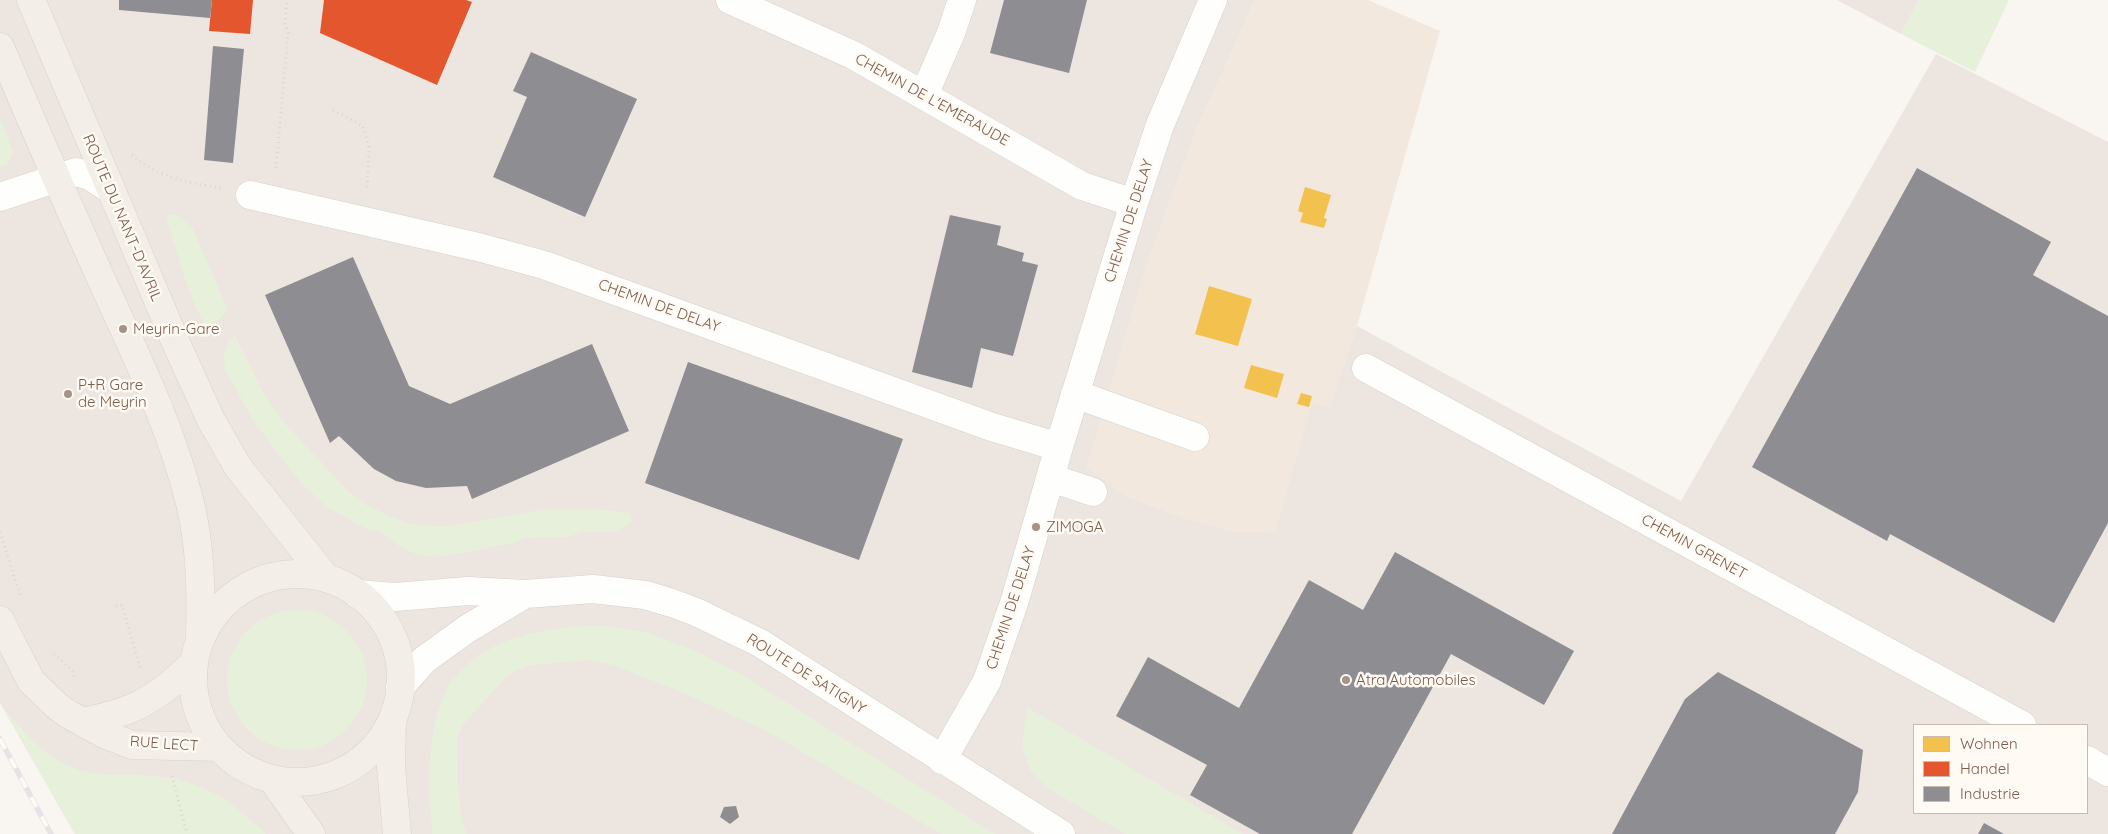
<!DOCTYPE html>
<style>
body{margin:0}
#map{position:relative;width:2108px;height:834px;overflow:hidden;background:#f9f5f0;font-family:Quicksand,sans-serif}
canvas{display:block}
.legend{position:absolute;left:1913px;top:724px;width:175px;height:90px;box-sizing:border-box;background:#fffaf3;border:1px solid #cabbb1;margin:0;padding:6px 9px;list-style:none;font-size:15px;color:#7a5c4d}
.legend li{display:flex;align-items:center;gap:10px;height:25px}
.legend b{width:25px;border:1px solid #cabbb1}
</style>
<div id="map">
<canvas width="2108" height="834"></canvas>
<ul class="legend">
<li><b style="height:14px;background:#f2c14e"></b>Wohnen</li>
<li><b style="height:14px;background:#e4572e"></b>Handel</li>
<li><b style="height:14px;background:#8d8d92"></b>Industrie</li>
</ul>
</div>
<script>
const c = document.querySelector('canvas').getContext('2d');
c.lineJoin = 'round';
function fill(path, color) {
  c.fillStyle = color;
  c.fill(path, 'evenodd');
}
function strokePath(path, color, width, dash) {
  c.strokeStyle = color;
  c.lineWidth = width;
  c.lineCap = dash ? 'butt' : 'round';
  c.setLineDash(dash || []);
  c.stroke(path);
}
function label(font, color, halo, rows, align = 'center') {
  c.font = font + ' Quicksand,sans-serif';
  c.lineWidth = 5;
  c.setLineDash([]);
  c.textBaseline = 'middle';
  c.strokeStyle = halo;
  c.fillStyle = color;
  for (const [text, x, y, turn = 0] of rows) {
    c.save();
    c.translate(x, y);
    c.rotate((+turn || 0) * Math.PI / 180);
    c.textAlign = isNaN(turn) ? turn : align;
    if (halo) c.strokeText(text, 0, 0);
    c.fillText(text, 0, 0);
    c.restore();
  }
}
const residential = new Path2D(`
 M1255,0H1368L1440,31L1357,326L1330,409L1312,402L1275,531L1235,532L1187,519L1126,496L1087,467L1146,267L1196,131Z`);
const industrial = new Path2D(`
 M0,0H1255L1196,131L1146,267L1087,467L1126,496L1187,519L1235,532L1275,531L1312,402L1330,408L1357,326L1681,501L1936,54L2108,142V834H75L0,703ZM1914,725H2087V813H1914Z
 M1837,0H1919L1901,34Z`);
const green = new Path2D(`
 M1919,0H2009L1975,72L1901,34Z
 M0,118L13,152L8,164L0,167Z
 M171,214L180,216L193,229L228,310L208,331C188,297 178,256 166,218Z
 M235,335L266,398L282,420L347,490L366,505L387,515L407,523L426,526H451L545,509L605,510L630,513L632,520L618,532H582L568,537L526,538L513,543L458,554L433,557L416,554L399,546L380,532L368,530L325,506L302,484L278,454L252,419L225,369L224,354L228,342Z
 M227 680a70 70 0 1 1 140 0a70 70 0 1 1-140 0Z
 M580,626H611L646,632L696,651L746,677L995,834H941L765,730L679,691L613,665L590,660L531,665L518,670L505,678L463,725L457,740L458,786L462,820L467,834H432C429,785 425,733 447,688C449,682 455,678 459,673C490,639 536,630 580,626Z
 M1,705C23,731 48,761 83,771C101,776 121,774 139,775C199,778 224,794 266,834H75Z
 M1027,707L1243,834H1125L1049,789L1030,770L1022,746Z`);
const homes = new Path2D(`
 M1305,187L1331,195L1324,218L1327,219L1324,228L1300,222L1303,213L1298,211Z
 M1209,286L1252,299L1238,346L1195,334Z
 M1251,365L1284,374L1277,398L1244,388Z
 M1301,393L1312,396L1309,407L1297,404Z`);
const shops = new Path2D(`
 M212,0H253L250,34L209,31Z
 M324,0H466L472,2L437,85L320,33Z`);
const industry = new Path2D(`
 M119,0H212L210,18L119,10Z
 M1004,0H1087L1069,73L990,53Z
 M213,46L244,49L233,163L204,160Z
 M531,52L637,99L585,217L493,177L527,97L513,91Z
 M1917,168L2051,242L2033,275L2108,316V523L2054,623L1890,534L1887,541L1752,467Z
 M950,215L1001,226L997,245L1024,253L1022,261L1038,265L1013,356L981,348L972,388L912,372Z
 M353,257L409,386L450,404L592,344L629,431L472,499L467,486L426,488L396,481L374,469L339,436L330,443L265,295Z
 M688,362L903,439L859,560L645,483Z
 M1395,552L1574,651L1544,705L1451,654L1352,834H1260L1190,795L1207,765L1116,716L1148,657L1239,708L1309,580L1363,610Z
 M1718,672L1863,750L1858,792L1835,834H1612L1685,699Z
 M736,806L739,817L730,824L720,817L724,807Z
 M1984,823L2004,834H1978Z`);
const path = new Path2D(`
 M333,110L363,126L369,147L367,190
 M132,155C157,177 189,183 221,188
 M276,168L288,33L285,24L287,0
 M0,532L20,595
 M116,606L122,605L140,668
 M54,654L73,671L74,677
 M172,776L187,834`);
const minor = new Path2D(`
 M730,0L853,55L1082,186L1134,203
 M924,95L951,33L962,0
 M250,195L478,247L544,265L992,427L1059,447
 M0,197L76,172L90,176L110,189
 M1366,368L2022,725
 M1075,394L1195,437
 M1051,478L1093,492
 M357,594L395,597L468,591L525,594L593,589L645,595L672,603L696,612L760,643L1061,834
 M400,687L424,660L467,629L525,594
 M942,760L987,681L1015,600L1059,447L1134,203L1160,125L1213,0
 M2087,760L2108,772`);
const major = new Path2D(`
 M31,0L176,343L211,420L238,467L326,578
 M0,47C32,122 64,197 98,272C132,348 170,422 190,503C201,548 201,593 200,638
 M193 678a104 104 0 1 1 208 0a104 104 0 1 1-208 0Z
 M0,620L31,681L57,706L68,714L104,734L132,745L219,747
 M392,720L391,767L397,834
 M84,722C100,718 117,715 132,708C156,698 176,680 194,663
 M272,779L311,834`);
const rail = new Path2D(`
 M0,739L51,834`);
const markers = [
 [123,329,5,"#a69286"],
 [68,394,5,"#a69286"],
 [1036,527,5,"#a69286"],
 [1346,680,5,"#a69286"]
];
const streetNames = [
 ["CHEMIN DE L'EMERAUDE",932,100,29],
 ["ROUTE DU NANT-D'AVRIL",122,218,67],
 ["CHEMIN DE DELAY",1129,221,-72],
 ["CHEMIN DE DELAY",659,306,20],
 ["CHEMIN GRENET",1694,547,29],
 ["CHEMIN DE DELAY",1011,608,-72],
 ["ROUTE DE SATIGNY",806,674,32],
 ["RUE LECT",164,744,4]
];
const poiNames = [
 ["Meyrin-Gare",133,329],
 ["P+R Gare",78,385],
 ["de Meyrin",78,402],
 ["ZIMOGA",1046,527],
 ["Atra Automobiles",1356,680]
];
fill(residential, '#f2e8de');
fill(industrial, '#ede5e0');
fill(green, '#e7f0db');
fill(homes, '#f2c14e');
fill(shops, '#e4572e');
fill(industry, '#8d8d92');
strokePath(minor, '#d7d1cb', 29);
strokePath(major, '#dad1cc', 29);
strokePath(path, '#dcd5d0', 3, [1, 4]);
strokePath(minor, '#fefefd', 28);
strokePath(major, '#f3eee8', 28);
strokePath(rail, '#e6e3e7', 5.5);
strokePath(rail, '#fffaf3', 4, [11]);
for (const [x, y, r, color] of markers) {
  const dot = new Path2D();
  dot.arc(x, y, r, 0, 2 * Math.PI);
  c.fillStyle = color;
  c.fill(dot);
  strokePath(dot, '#fffaf3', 2);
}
label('15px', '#7a5c4d', '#fffaf3', streetNames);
label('15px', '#7a5c4d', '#fffaf3', poiNames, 'left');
</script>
